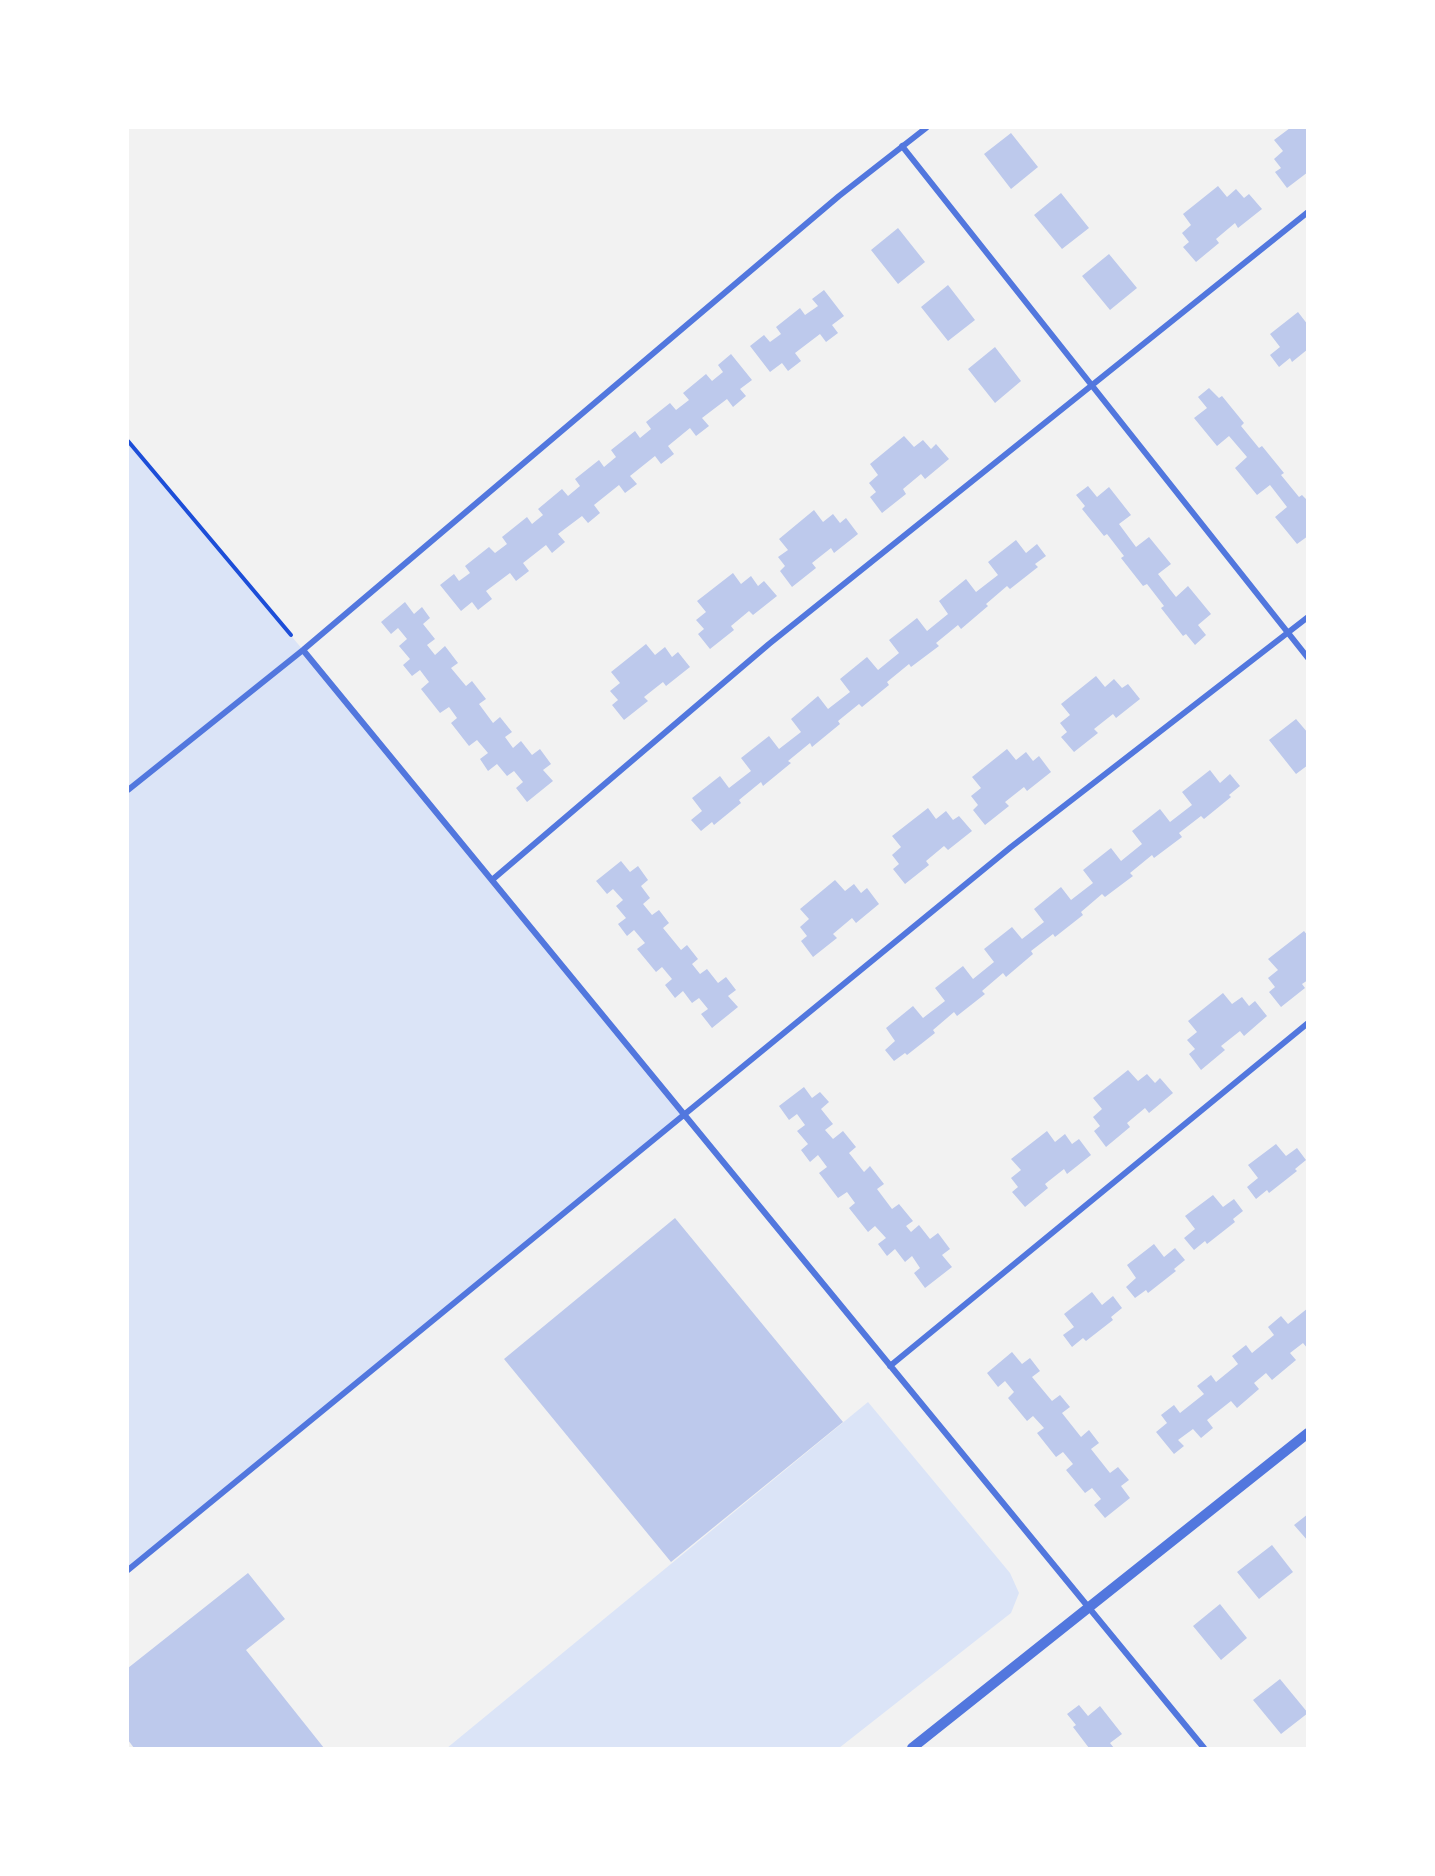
<!DOCTYPE html>
<style>
body{margin:0}
#map{position:relative;width:1435px;height:1876px;overflow:hidden;background:#f2f2f2;font-family:Helvetica,sans-serif}
canvas{display:block}
.frame{position:absolute;inset:0;border:129px solid #fff;pointer-events:none}
</style>
<div id="map">
<canvas width="1435" height="1876"></canvas>
<div class="frame"></div>
</div>
<script>
const c = document.querySelector('canvas').getContext('2d');
c.lineJoin = 'round';
function fill(path, color) {
  c.fillStyle = color;
  c.fill(path, 'evenodd');
}
function strokePath(path, color, width, dash) {
  c.strokeStyle = color;
  c.lineWidth = width;
  c.lineCap = dash ? 'butt' : 'round';
  c.setLineDash(dash || []);
  c.stroke(path);
}
const green = new Path2D(`
 M128,441L303,650L684,1114L128,1570Z
 M868,1402L1010,1573L1019,1593L1011,1613L839,1748H447Z`);
const building = new Path2D(`
 M1290,128H1308V172L1287,188L1275,172L1281,168L1274,159L1283,151L1274,140Z
 M1011,133L1038,167L1011,189L984,154Z
 M1218,186L1227,197L1236,189L1244,198L1249,194L1262,209L1238,228L1235,223L1216,239L1219,243L1196,262L1183,247L1189,242L1182,233L1191,225L1183,214Z
 M1061,193L1089,228L1062,249L1034,215Z
 M898,228L925,262L898,284L871,250Z
 M1109,254L1137,288L1110,310L1082,276Z
 M948,285L975,320L948,341L921,307Z
 M824,290L844,316L832,325L838,333L826,342L820,334L795,353L801,361L788,371L782,363L770,372L750,346L764,335L770,342L781,334L776,327L800,308L805,315L818,306L812,299Z
 M1298,312L1308,325V349L1292,362L1290,358L1279,367L1270,355L1280,347L1270,334Z
 M995,347L1021,381L995,403L968,369Z
 M731,354L752,380L740,389L746,396L733,407L727,399L702,418L709,426L696,436L690,428L668,446L674,454L661,464L655,456L630,476L637,484L625,493L619,485L594,505L600,513L588,523L582,516L558,534L565,542L552,553L546,545L523,563L529,571L516,581L510,573L486,591L492,599L478,610L472,602L461,611L440,585L454,574L459,581L470,573L465,566L489,547L495,553L507,544L502,537L527,517L532,524L543,515L538,509L562,489L568,496L580,486L575,479L599,460L604,467L616,457L611,450L635,431L640,438L651,429L646,422L670,403L676,410L689,400L683,393L706,374L712,381L723,372L718,365Z
 M1209,388L1219,398L1222,396L1244,423L1241,426L1259,448L1262,446L1284,473L1281,475L1299,497L1302,495L1308,501V536L1297,544L1275,517L1287,507L1270,485L1257,495L1235,468L1247,457L1229,436L1217,446L1194,418L1207,408L1198,397Z
 M904,436L914,447L923,440L931,449L936,444L949,459L925,479L921,474L903,489L906,494L882,513L870,497L876,492L869,483L878,475L870,464Z
 M1088,486L1097,497L1109,487L1131,515L1119,524L1136,547L1149,537L1171,564L1158,574L1176,597L1188,586L1211,614L1198,625L1206,635L1195,645L1186,634L1183,636L1161,608L1164,606L1147,584L1143,586L1121,558L1124,556L1107,534L1104,536L1082,509L1085,506L1076,495Z
 M814,510L823,522L833,514L840,523L846,518L858,534L834,553L831,548L812,563L816,568L792,587L780,571L785,566L778,557L788,550L779,539Z
 M1016,540L1026,553L1037,544L1046,556L1035,564L1038,567L1010,589L1007,586L986,604L988,606L961,629L958,625L936,643L939,646L911,667L909,664L887,682L889,685L862,707L859,704L838,721L840,724L812,747L810,743L788,761L791,763L763,786L761,782L739,800L741,803L714,825L712,822L701,831L691,820L702,811L692,798L720,776L729,788L751,771L741,758L769,736L779,749L801,732L791,719L818,696L828,709L850,692L840,679L867,657L878,670L899,653L889,640L917,618L927,631L948,614L939,601L966,579L976,592L998,575L988,562Z
 M733,573L741,584L751,576L758,586L764,581L777,596L753,615L749,611L731,626L734,630L710,649L698,634L704,629L696,620L706,612L697,601Z
 M405,602L414,614L422,607L430,618L423,624L435,639L427,645L435,655L445,646L458,663L451,668L466,686L472,681L486,699L479,704L493,723L500,717L512,732L505,737L513,748L521,741L532,755L540,749L551,764L543,770L553,781L527,802L516,788L523,782L514,771L507,776L497,764L488,771L480,759L488,753L477,740L469,746L451,723L457,718L449,707L440,713L421,689L429,682L420,670L412,676L403,665L410,659L399,646L407,639L398,628L391,634L381,622Z
 M646,644L655,655L665,647L672,657L678,652L690,667L666,686L663,682L644,697L648,701L624,720L612,705L618,700L610,691L620,683L611,672Z
 M1096,676L1105,687L1114,679L1122,688L1128,684L1140,699L1116,718L1113,714L1094,729L1098,733L1074,752L1061,737L1067,732L1060,723L1070,715L1061,704Z
 M1296,719L1308,733V765L1296,774L1269,740Z
 M1007,749L1016,760L1026,752L1033,761L1039,756L1051,772L1027,791L1024,787L1005,802L1009,806L985,825L973,810L978,805L971,796L981,788L972,777Z
 M1210,770L1220,783L1230,774L1240,786L1229,795L1231,797L1204,819L1201,816L1179,833L1182,837L1154,858L1152,855L1130,873L1133,876L1105,897L1102,894L1081,912L1083,915L1055,937L1053,934L1031,951L1033,954L1006,977L1003,973L982,991L985,994L957,1016L954,1012L933,1030L935,1033L907,1055L905,1053L894,1061L885,1050L895,1041L886,1028L913,1006L923,1018L945,1001L935,988L963,966L973,979L994,962L984,949L1012,927L1022,939L1044,922L1034,909L1061,887L1071,900L1093,883L1083,870L1111,848L1121,861L1142,844L1132,831L1160,809L1170,822L1192,805L1182,792Z
 M928,808L936,819L946,811L953,820L959,816L972,831L948,850L944,846L926,861L929,865L905,884L893,869L899,864L892,855L901,847L892,836Z
 M621,861L630,872L638,866L648,880L641,886L650,898L643,904L652,915L659,910L669,923L663,928L681,950L687,945L698,959L692,964L700,974L707,969L718,983L726,977L736,990L728,996L738,1007L712,1028L701,1014L708,1009L699,998L692,1003L683,991L675,998L665,985L672,979L662,967L656,972L637,949L645,943L634,930L627,936L618,924L626,918L616,906L623,900L613,889L607,894L596,881Z
 M835,880L845,891L854,884L861,893L867,888L879,904L856,923L852,918L833,934L837,938L813,957L801,941L807,936L800,927L809,919L800,909Z
 M1304,931L1308,936V980L1302,984L1305,988L1281,1007L1269,992L1275,987L1268,978L1278,970L1268,959Z
 M1223,993L1232,1004L1242,997L1249,1006L1255,1001L1267,1016L1244,1036L1240,1031L1221,1046L1225,1050L1201,1070L1189,1054L1195,1049L1187,1040L1197,1032L1188,1021Z
 M1128,1070L1138,1081L1147,1074L1155,1083L1160,1078L1173,1093L1149,1113L1145,1108L1127,1123L1130,1127L1106,1147L1094,1131L1100,1126L1093,1117L1102,1109L1093,1098Z
 M804,1087L812,1098L820,1092L829,1102L821,1109L833,1124L825,1130L833,1139L843,1131L856,1147L849,1153L864,1172L870,1166L884,1184L877,1189L892,1209L899,1204L913,1221L906,1226L911,1232L919,1225L930,1239L938,1233L950,1249L942,1255L952,1267L925,1288L914,1273L920,1268L912,1256L905,1262L895,1249L887,1256L878,1244L886,1238L875,1226L868,1232L849,1208L855,1203L847,1192L838,1198L819,1173L827,1167L818,1155L810,1162L801,1150L808,1144L797,1131L805,1125L797,1114L789,1120L779,1106Z
 M1047,1131L1055,1142L1065,1134L1072,1144L1079,1139L1091,1155L1067,1174L1064,1169L1045,1184L1048,1188L1025,1207L1012,1192L1018,1187L1011,1178L1021,1170L1011,1159Z
 M1276,1144L1286,1156L1297,1148L1306,1160L1295,1169L1297,1171L1269,1193L1267,1190L1256,1199L1247,1187L1258,1178L1248,1165Z
 M1213,1195L1223,1207L1234,1199L1243,1211L1233,1219L1235,1222L1207,1244L1205,1241L1194,1250L1184,1238L1195,1229L1185,1216Z
 M675,1218L843,1422L671,1562L504,1359Z
 M1154,1244L1164,1257L1175,1248L1185,1260L1174,1269L1176,1271L1148,1293L1146,1290L1135,1298L1126,1287L1136,1278L1127,1265Z
 M1092,1292L1102,1305L1113,1296L1122,1308L1111,1317L1113,1320L1086,1341L1083,1338L1072,1347L1063,1335L1074,1327L1064,1314Z
 M1308,1308V1349L1303,1343L1290,1353L1296,1360L1272,1380L1266,1373L1254,1383L1259,1389L1237,1408L1231,1401L1207,1420L1213,1428L1201,1438L1193,1429L1178,1440L1184,1446L1174,1454L1156,1432L1167,1423L1161,1415L1174,1405L1180,1413L1204,1394L1197,1386L1211,1375L1216,1382L1238,1364L1232,1356L1246,1345L1252,1353L1274,1335L1268,1327L1281,1316L1288,1324Z
 M1012,1352L1022,1364L1030,1358L1040,1371L1032,1377L1052,1401L1060,1395L1070,1407L1062,1413L1081,1437L1089,1430L1099,1443L1091,1449L1110,1473L1118,1467L1129,1480L1121,1486L1130,1498L1105,1518L1094,1505L1101,1499L1092,1488L1085,1493L1066,1470L1073,1464L1063,1452L1056,1457L1037,1433L1044,1428L1033,1416L1027,1421L1008,1398L1014,1392L1005,1381L998,1387L987,1373Z
 M1308,1514V1541L1294,1525Z
 M1272,1545L1293,1572L1259,1599L1237,1572Z
 M248,1573L285,1619L246,1650L324,1748H134L128,1740V1668Z
 M1220,1604L1247,1638L1221,1660L1193,1626Z
 M1280,1679L1308,1713L1281,1734L1253,1700Z
 M1079,1705L1088,1716L1100,1706L1122,1734L1110,1743L1114,1748H1089L1073,1727L1076,1725L1067,1714Z`);
const path = new Path2D(`
 M128,441L291,635`);
const minor = new Path2D(`
 M902,146L1308,658
 M303,650L1204,1748
 M128,790L303,650L839,196L926,128
 M492,880L769,644L1308,212
 M890,1366L1308,1023
 M128,1570L1011,847L1308,617`);
const tertiary = new Path2D(`
 M912,1748L1308,1433`);
fill(green, '#dbe4f7');
fill(building, '#bdc9ec');
strokePath(path, '#1d4ed8', 4);
strokePath(minor, '#5277de', 6);
strokePath(tertiary, '#5277de', 10);
</script>
